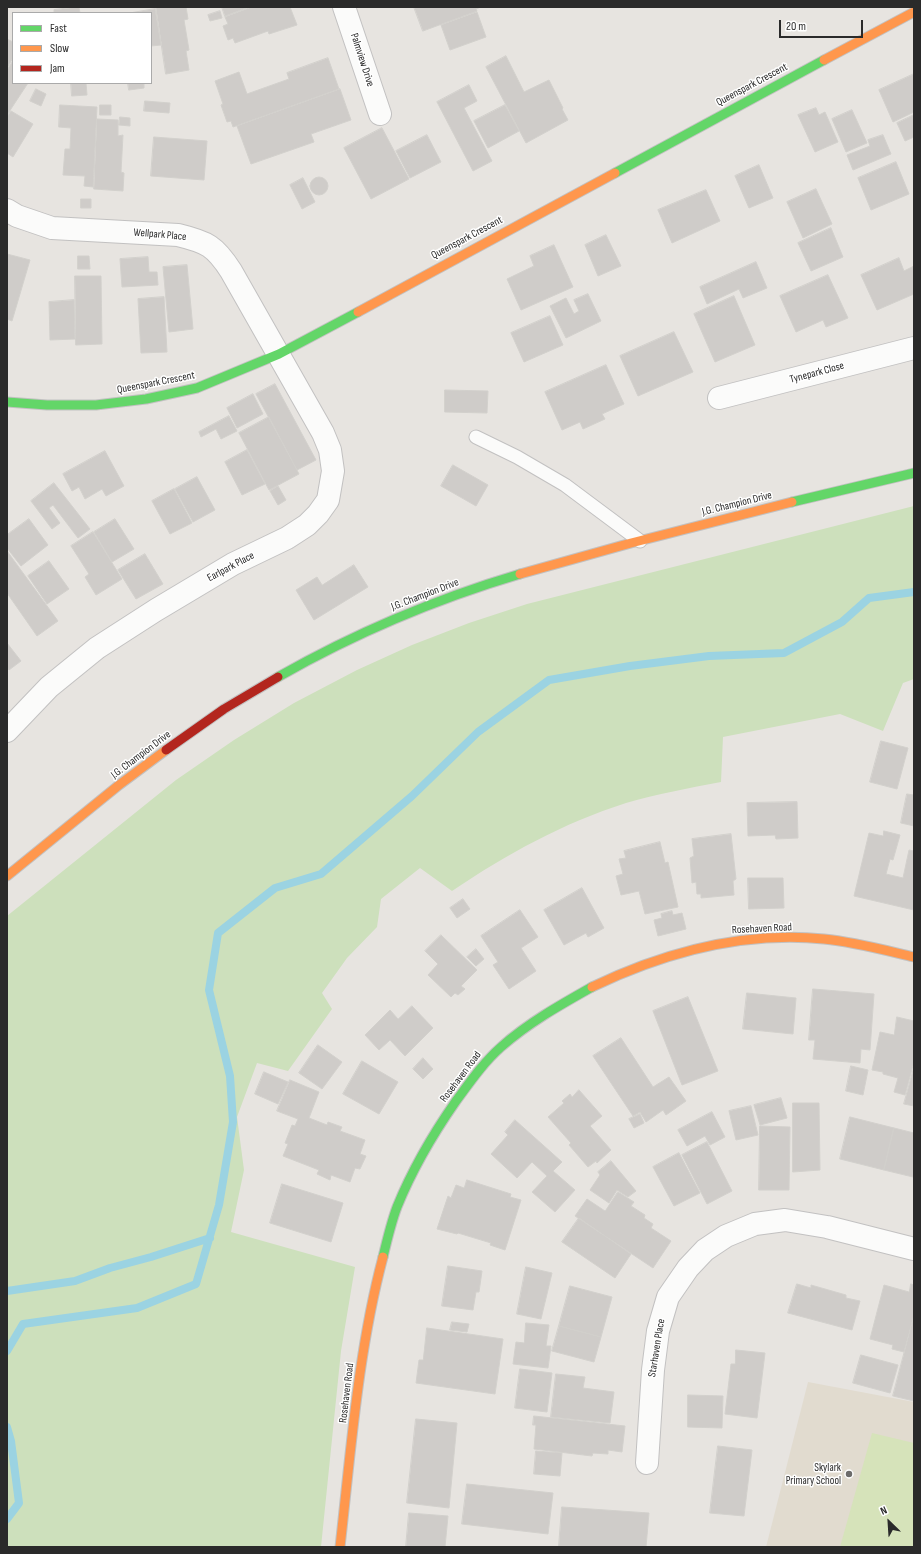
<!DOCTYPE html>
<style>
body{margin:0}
#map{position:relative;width:921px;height:1554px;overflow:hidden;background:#e7e4e0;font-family:"Sofia Sans Condensed",sans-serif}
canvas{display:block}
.frame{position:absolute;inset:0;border:8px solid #2a2a2a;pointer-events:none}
.legend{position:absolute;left:12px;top:12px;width:140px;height:72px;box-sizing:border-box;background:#fff;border:1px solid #aaa;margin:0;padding:5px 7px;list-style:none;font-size:12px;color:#2a2a2a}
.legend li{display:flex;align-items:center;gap:8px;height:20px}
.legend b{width:20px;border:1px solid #aaa}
.north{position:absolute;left:869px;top:1502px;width:40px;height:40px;-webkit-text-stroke:3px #fff;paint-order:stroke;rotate:335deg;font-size:11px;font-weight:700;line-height:16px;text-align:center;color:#2a2a2a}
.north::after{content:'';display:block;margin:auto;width:14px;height:18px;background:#2a2a2a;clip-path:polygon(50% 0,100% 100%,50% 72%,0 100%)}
.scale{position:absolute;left:779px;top:20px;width:84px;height:18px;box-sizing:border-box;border:2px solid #2a2a2a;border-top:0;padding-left:5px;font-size:12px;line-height:14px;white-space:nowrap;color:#2a2a2a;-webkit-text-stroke:3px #fff;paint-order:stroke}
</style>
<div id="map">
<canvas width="921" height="1554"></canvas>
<div class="frame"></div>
<ul class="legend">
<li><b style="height:5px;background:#63d668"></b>Fast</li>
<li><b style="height:5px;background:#ff974d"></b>Slow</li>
<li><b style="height:5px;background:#b3261e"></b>Jam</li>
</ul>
<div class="north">N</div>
<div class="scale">20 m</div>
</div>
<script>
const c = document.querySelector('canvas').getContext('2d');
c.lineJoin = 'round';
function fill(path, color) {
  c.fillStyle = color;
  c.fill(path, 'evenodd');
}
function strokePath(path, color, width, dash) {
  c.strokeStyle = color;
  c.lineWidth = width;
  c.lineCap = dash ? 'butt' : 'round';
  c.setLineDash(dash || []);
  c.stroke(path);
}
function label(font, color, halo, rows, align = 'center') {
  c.font = font + ' "Sofia Sans Condensed",sans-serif';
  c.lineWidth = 3;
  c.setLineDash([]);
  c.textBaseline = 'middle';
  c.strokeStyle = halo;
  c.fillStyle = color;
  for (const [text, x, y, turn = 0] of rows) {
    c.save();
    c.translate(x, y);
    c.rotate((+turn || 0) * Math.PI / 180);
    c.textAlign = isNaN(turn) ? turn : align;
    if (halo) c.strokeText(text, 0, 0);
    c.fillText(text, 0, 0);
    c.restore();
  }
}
const education = new Path2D(`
 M808,1382L914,1402V1547H766Z`);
const green = new Path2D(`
 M914,506V679L903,683L883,731L840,714L723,737L721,782C689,788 657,794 626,803C563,823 507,854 452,891L420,868L381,899L377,927L347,958L322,993L332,1009L288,1071L257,1063L237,1117L244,1170L231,1232L355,1267L341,1351L321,1547H7V916L176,780L234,740L294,703L357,670L412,645L469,623L527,604Z`);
const pitch = new Path2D(`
 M872,1433L914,1443V1547H840Z`);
const stream = new Path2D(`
 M7,1291L75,1281L110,1268L151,1257L210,1238
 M7,1351L23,1324L137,1308L196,1284L219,1205L233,1122L230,1076L209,990L218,933L275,888L321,874L412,796L478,732L549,680L630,666L709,656L784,653L842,622L869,598L914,592
 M7,1427L11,1441L19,1503L7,1519`);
const building = new Path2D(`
 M79,7L80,13H54V10Z
 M156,7H186L188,19L184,20L189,50L186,51L189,70L166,74Z
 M222,7H249L225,16Z
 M252,7H290L297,25L269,34L268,31L235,43L233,38L228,40L223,26L228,24L225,17Z
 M414,7H481L476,9L477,11L423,31Z
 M155,9L161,45L151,46V13H130Z
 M220,11L222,18L210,21L208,15Z
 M477,12L486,37L450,50L441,25Z
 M7,39L13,42V58L7,68Z
 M506,56L524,92L549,80L563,108L562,109L568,120L526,143L486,67Z
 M328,58L339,89L233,127L231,121L227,122L221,105L223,104L215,81L239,72L247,94L289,79L287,73Z
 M13,61V83H28L7,115V70Z
 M914,74V112L893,122L879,90Z
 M71,83H86L87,95L72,96Z
 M128,83H144V88L129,90Z
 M469,85L477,101L464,108L492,161L473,171L437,102Z
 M36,89L46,94L41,106L30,101Z
 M340,89L351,120L311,134L314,142L251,164L237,126Z
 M145,101L170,103L169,113L144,111Z
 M60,105L97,107L93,187L84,186L85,176L63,175L65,149H70L71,128L59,127Z
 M100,105H111V115H100Z
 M505,105L519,131L488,148L474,121Z
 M816,108L819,115L825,112L838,142L815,152L798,115Z
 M852,110L867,143L846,152L832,119Z
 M11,111L33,124L13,157L7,153V117Z
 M914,115V137L905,141L897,123Z
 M120,117L130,118V126L119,125Z
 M97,119L118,120V136L123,135L121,172L124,173L123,191L94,189Z
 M382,128L409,179L371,199L344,148Z
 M427,135L441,162L410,178L396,151Z
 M883,135L891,154L853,170L847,155L870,146L868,140Z
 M154,137L207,141L204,180L151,176Z
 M896,162L909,194L871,210L858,178Z
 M759,165L773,198L749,208L735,176Z
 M310 186a9 9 0 1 1 18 0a9 9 0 1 1-18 0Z
 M303,178L315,202L302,209L290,185Z
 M816,189L832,224L803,238L787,202Z
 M706,190L720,221L672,243L658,210Z
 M81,199H91V208H81Z
 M831,228L843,257L811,271L798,243Z
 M606,235L621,266L598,276L585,245Z
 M554,245L573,287L521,310L507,279L534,266L530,256Z
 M7,254L30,260L12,321L7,319Z
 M78,256H89L90,269H78Z
 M148,257L149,272H157L158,285L122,287L120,259Z
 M899,258L904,271L914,266V294L877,310L861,275Z
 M756,262L767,288L743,298L739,289L707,304L700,287Z
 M187,265L193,329L169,332L163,267Z
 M828,275L848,318L826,327L823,320L796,332L780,296Z
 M75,276H101L102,344L76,345Z
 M588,294L601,321L566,338L550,306L566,298L574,314L579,311L574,300Z
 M734,296L755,345L715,362L694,314Z
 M164,297L167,352L141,353L138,299Z
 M74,300L75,339L50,340L49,302Z
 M550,316L563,345L524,362L511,333Z
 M674,332L693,372L638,396L620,356Z
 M606,365L624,404L602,414L605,419L583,429L580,422L562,430L545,392Z
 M275,384L316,460L297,470L256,394Z
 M445,390L488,391L487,413L445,412Z
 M253,394L263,414L237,428L227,408Z
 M229,416L237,431L221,439L216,429L201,437L199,432Z
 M269,417L299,474L269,490L239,433Z
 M247,450L265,484L242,495L225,462Z
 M105,451L124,486L106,496L102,489L85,499L79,487L72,491L63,474Z
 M453,465L488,485L476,506L441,486Z
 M197,477L215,510L193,522L175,489Z
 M54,483L90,529L78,538L53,505L49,508L60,523L52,529L31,501Z
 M278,486L286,500L278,505L270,491Z
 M174,489L192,523L170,534L152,501Z
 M29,519L48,545L21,566L7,548V535Z
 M115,519L134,549L112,562L94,532Z
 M93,532L122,579L96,595L85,577L89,574L71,546Z
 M7,551L58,621L37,636L7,593Z
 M145,554L163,584L136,599L118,570Z
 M49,561L69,589L47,604L28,576Z
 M354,565L368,587L314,620L296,590L317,577L322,585Z
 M7,643L21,661L9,670L7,667Z
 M881,741L908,748L897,789L870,782Z
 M907,794L914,795V826L901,823Z
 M797,802L798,838L776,839L775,835L748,836L747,803Z
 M884,831L900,835L893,860L890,859L886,874L903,878L909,850L914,851V910L854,896L869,833L883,836Z
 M731,834L736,879L733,881L734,895L701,898V894H697L696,882L692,883L690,858L694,856L692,839Z
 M660,842L665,863L668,862L678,907L645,914L639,891L621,895L616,876L623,874L619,859L626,858L624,851Z
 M748,878H783L784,908L749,909Z
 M582,888L604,928L588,937L586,933L564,945L544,910Z
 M463,899L470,909L457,918L450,908Z
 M520,910L538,937L521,948L536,971L509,989L493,965L498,962L481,936Z
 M672,911L673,915L682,913L686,929L658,936L654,920L662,918L661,914Z
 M441,935L477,970L461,986L465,989L458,995L455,993L451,997L428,975L438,964L425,951Z
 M476,949L484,959L476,966L467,957Z
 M813,989L874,994L870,1050L861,1049L860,1063L813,1059L815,1040H809Z
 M747,993L796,998L793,1034L743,1029Z
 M688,997L718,1071L682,1085L653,1011Z
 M412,1006L433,1028L405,1056L390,1040L379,1050L365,1035L390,1010L398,1019Z
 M897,1017L914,1021V1062L905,1095L894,1092L898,1078L883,1074V1072L872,1070L880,1032L894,1035Z
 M621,1038L653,1087L669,1077L686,1101L666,1115L663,1110L646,1122L640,1112L633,1116L593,1056Z
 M318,1045L342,1062L322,1089L299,1073Z
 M423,1058L433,1069L423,1079L413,1069Z
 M362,1061L398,1082L379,1114L343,1094Z
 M851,1066L868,1070L863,1095L846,1091Z
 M914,1067V1106L904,1104Z
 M264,1072L288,1082L278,1104L255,1094Z
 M290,1080L319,1092L309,1118L327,1125L328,1122L342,1127L340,1131L365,1140L360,1154L366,1156L360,1169L355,1168L350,1182L331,1175L330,1180L317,1174L319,1170L283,1156L288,1144L285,1143L292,1125L295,1126L298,1119L277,1111Z
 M579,1090L602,1116L590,1126L611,1150L597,1163L596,1161L588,1167L569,1145L571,1143L548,1117L564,1103L562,1101L570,1094L572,1097Z
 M781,1098L787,1118L760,1125L754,1105Z
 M793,1103H819L820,1170L793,1172Z
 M751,1106L758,1135L736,1140L729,1111Z
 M712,1112L725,1137L710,1145L705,1136L687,1146L678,1130Z
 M640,1114L644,1123L634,1128L629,1119Z
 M850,1117L894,1128L884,1170L840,1159Z
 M515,1120L562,1162L553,1171L575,1190L555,1212L532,1192L547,1176L532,1162L517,1178L491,1154L508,1135L505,1132Z
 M760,1126L790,1127L789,1190H759Z
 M894,1128L914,1133V1171L913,1177L884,1170Z
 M707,1142L732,1191L707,1204L682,1155Z
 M679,1153L700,1193L674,1206L653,1167Z
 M611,1161L636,1191L628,1197L617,1190L609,1203L590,1190L600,1175L598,1172Z
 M467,1180L511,1194L510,1197L521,1200L505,1250L490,1245L491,1243L458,1233L457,1234L437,1229L448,1196L451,1198L456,1185L464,1188Z
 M282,1184L343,1203L331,1242L270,1223Z
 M618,1192L634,1202L631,1206L645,1215L644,1218L653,1224L651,1228L671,1241L653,1268L575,1216L587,1199L605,1211Z
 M579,1218L631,1254L615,1278L562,1242Z
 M448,1266L482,1271L479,1292H476L473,1310L442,1306Z
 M526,1267L552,1273L541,1319L517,1314Z
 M797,1284L811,1288V1285L846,1295V1298L860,1301L852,1330L788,1313Z
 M911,1284L914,1285V1315L904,1352L892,1349L893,1345L870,1339L884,1285L909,1292Z
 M570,1286L612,1297L601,1337L559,1326Z
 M914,1315V1401L893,1396Z
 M452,1322L469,1324L467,1332L450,1330Z
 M526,1323L549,1325L546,1346H551L548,1368L513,1364L516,1342L524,1343Z
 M559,1326L601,1337L594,1362L552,1351Z
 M427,1328L503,1339L495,1394L416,1383L419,1360H423Z
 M736,1350L765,1353L757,1418L725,1414L731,1364H735Z
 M861,1355L898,1365L890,1393L853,1383Z
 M520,1369L552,1373L547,1412L515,1408Z
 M556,1374L585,1377L583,1388L614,1392L610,1423L551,1417Z
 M688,1395L723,1396L722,1428L688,1427Z
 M534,1416L625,1426L622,1452L608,1450V1454L593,1453L592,1456L534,1449L536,1425H533Z
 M416,1419L457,1423L449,1508L407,1503Z
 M718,1446L752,1450L744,1516L710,1513Z
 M536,1451L562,1453L560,1476L534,1474Z
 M467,1484L553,1493L548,1534L462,1524Z
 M562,1507L649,1513L646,1547L559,1546Z
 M409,1513L448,1516L445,1547H406Z`);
const lane = new Path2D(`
 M476,437L517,457L565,485L640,541`);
const street = new Path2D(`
 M344,7L380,114
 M7,210L17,216L52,228L178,235C207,242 215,246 231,271L323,433L330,450L333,471L328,500L318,514L307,525L287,538L233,564L156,610L97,648L49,687L7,731
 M719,398L914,348
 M647,1463L653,1370L658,1331L668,1297L688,1268L705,1250L726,1236L755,1224L785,1220L827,1227L914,1249`);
const fast = new Path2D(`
 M615,173L824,60
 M7,402L47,405H96L146,399L197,388L279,354L358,312
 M792,502L914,473
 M278,677C355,633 436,599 520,574
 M383,1257C387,1240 391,1223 397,1207C412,1170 433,1134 456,1101C470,1082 483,1063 501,1047C528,1023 560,1005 592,987`);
const slow = new Path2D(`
 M824,60L914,12
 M358,312L615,173
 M520,574L631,543L792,502
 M7,876L119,785L166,750
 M592,987C665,952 743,931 824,939C855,942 884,950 914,957
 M340,1547C351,1450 358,1351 383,1257`);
const jam = new Path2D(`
 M166,750L224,709L278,677`);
const markers = [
 [849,1474,4,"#6c6b6a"]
];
const streetNames = [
 ["Palmview Drive",362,60,72],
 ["Queenspark Crescent",752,85,-28],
 ["Wellpark Place",160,235,5],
 ["Queenspark Crescent",467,238,-28],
 ["Tynepark Close",817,373,-15],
 ["Queenspark Crescent",156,383,-11],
 ["J.G. Champion Drive",737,504,-14],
 ["Earlpark Place",231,567,-28],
 ["J.G. Champion Drive",425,595,-21],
 ["J.G. Champion Drive",141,755,-37],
 ["Rosehaven Road",762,929,-3],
 ["Rosehaven Road",461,1077,-53],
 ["Starhaven Place",657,1348,-81],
 ["Rosehaven Road",347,1393,-83]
];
const poiNames = [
 ["Skylark",841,1468],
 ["Primary School",841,1481]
];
fill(education, '#e1dbcf');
fill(green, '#cde0bc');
fill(pitch, '#d6e3ba');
strokePath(stream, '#9bd3e2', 8);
fill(building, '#cfccc9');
strokePath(building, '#d2d0cc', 1);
strokePath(lane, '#c2c1c1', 15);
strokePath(street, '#c2c1c1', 24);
strokePath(fast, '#c2c1c1', 11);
strokePath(slow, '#c2c1c1', 11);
strokePath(jam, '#c2c1c1', 11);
strokePath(lane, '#fbfbfa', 13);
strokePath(street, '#fbfbfa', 22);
strokePath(fast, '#63d668', 9);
strokePath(slow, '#ff974d', 9);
strokePath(jam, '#b3261e', 9);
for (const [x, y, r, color] of markers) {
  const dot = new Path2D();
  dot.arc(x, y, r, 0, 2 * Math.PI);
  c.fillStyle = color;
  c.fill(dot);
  strokePath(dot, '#fff', 1.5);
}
label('11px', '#2a2a2a', '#fff', streetNames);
label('11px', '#2a2a2a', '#fff', poiNames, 'right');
</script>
